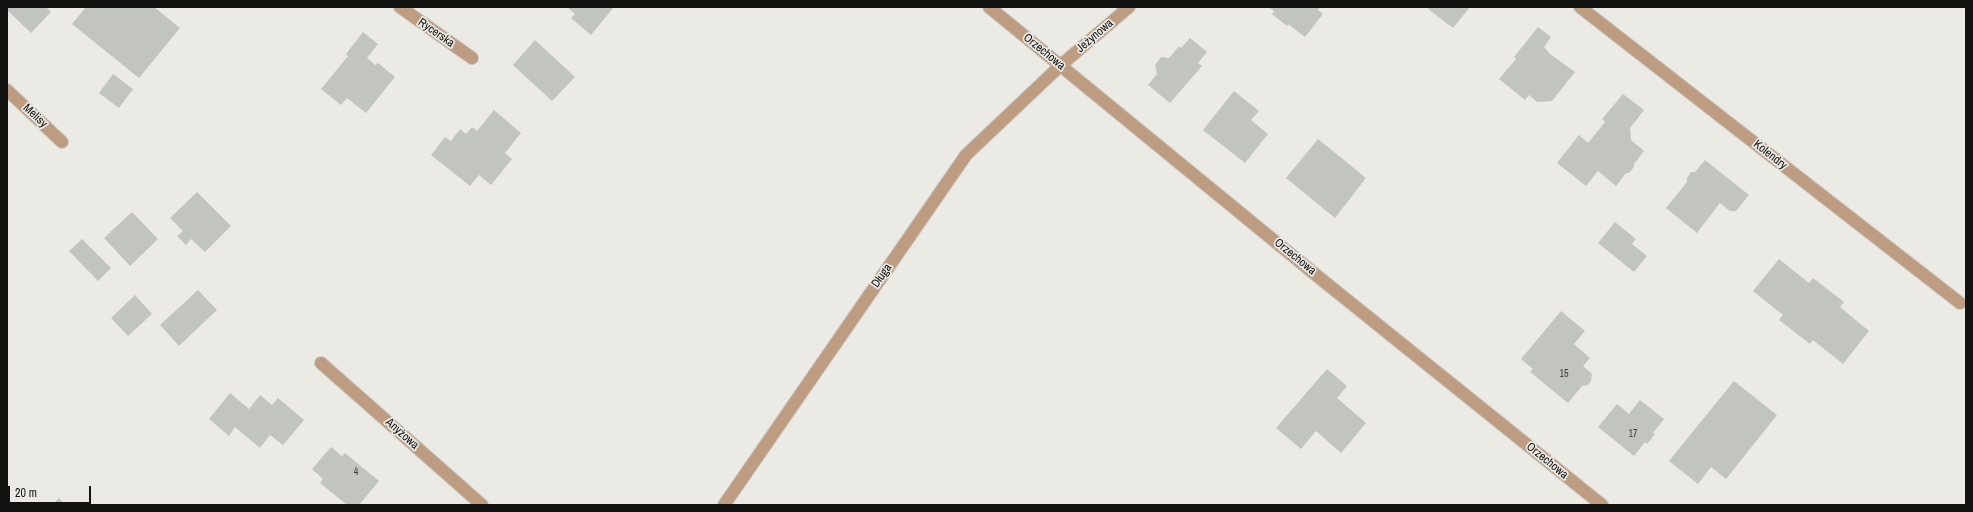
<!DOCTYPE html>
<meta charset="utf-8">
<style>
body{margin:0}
#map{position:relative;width:1973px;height:512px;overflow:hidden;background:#eceae5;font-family:"Archivo Narrow",sans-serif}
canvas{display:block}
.frame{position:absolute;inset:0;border:8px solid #131311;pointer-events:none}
.scale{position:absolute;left:8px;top:486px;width:83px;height:18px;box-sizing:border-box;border:2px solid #131311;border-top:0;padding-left:5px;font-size:12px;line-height:14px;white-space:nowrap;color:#131311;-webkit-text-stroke:3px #eceae5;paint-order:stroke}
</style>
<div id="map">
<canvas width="1973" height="512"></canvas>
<div class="frame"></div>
<div class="scale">20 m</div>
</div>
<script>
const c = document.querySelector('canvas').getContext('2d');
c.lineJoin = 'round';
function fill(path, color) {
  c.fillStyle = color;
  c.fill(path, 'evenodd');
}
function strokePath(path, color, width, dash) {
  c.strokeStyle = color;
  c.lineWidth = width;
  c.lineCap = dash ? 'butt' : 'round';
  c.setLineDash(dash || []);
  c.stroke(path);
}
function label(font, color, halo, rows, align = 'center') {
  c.font = font + ' "Archivo Narrow",sans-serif';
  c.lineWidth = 3.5;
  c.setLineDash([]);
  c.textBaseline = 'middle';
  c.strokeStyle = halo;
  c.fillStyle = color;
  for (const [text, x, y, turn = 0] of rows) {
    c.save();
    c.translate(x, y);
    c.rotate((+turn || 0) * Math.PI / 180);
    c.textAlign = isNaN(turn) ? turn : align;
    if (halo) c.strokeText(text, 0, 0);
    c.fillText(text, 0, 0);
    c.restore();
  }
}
const building = new Path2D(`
 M7,7H46L51,12L31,33L7,10Z
 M86,7H154L180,28L139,78L72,24Z
 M567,7H614L591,35L571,18L575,14Z
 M1269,7H1320L1318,10L1323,14L1305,37L1288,24L1287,26L1272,14L1274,11Z
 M1430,7H1470L1453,28L1428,9Z
 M1538,27L1551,37L1544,47L1550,54L1575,72L1552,101L1537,102L1529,95L1525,100L1499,79L1516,59L1514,57Z
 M363,32L378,44L367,58L375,65L378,63L395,77L366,113L347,98L341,105L321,89L348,56L346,54Z
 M1190,38L1207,52L1198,63L1202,66L1170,103L1148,85L1157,74L1155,65L1161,57L1169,58L1179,46L1181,48Z
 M535,40L575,77L552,101L513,65Z
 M113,74L133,89L119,108L99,93Z
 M1234,91L1259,111L1251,120L1268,134L1245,163L1203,130Z
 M1623,94L1644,110L1630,128L1631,140L1644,151L1634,164V167L1629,173H1626L1616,186L1598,171L1586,186L1557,163L1579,135L1588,143L1605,122L1602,119Z
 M494,110L521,133L505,153L512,159L491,185L479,175L470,186L431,155L445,137L451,141L460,129L466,134L472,127L477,131Z
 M1318,139L1366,178L1335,218L1286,178Z
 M1705,160L1749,195L1736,211H1730L1720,203L1697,233L1666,208L1687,182V178L1691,172H1695Z
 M197,192L231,226L205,252L191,239L186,245L177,236L183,231L170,218Z
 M132,212L158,239L130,266L104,238Z
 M1615,222L1636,239L1632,244L1647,256L1634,272L1598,243Z
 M82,239L111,268L98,281L69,251Z
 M1779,259L1809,283L1813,278L1844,302L1840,307L1869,331L1843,364L1813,340L1810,344L1779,320L1783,315L1753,291Z
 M198,290L217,310L179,346L160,325Z
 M135,295L152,314L128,336L111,318Z
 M1561,311L1585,331L1574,344L1590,358L1583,366L1592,374L1591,381L1588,385L1582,386L1568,403L1530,372L1533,369L1521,359Z
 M1327,369L1347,386L1337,398L1366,423L1341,453L1316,431L1301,449L1276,428Z
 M1734,381L1777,415L1726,479L1711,467L1698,484L1669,461Z
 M230,393L249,409L260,395L272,405L278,398L304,420L283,445L270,435L260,448L235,427L229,436L209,419Z
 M1640,400L1664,419L1653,433L1655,434L1647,444L1645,442L1634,456L1598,427L1617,404L1629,414Z
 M331,447L342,456L345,453L379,481L359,505H347L320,483L323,479L312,469Z
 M59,498L66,505H52Z`);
const minor = new Path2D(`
 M400,7L472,58
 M989,7L1316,275L1602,505
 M1580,7L1960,303
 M7,90L62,142
 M321,363L482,505
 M724,505L966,155L1061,65L1129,7`);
const numberNames = [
 ["15",1564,374],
 ["17",1633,434],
 ["4",356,472]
];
const streetNames = [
 ["Rycerska",436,33,35],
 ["Jeżynowa",1095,36,-41],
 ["Orzechowa",1044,52,39],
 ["Melisy",35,116,43],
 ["Kolendry",1770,155,38],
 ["Orzechowa",1295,257,39],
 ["Długa",882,276,-55],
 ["Anyżowa",402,434,42],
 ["Orzechowa",1547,461,39]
];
fill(building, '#c2c4bf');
strokePath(minor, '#c9c8c3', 14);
strokePath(minor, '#be9c82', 12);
label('10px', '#3f3f3c', null, numberNames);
label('12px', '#131311', '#eceae5', streetNames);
</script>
